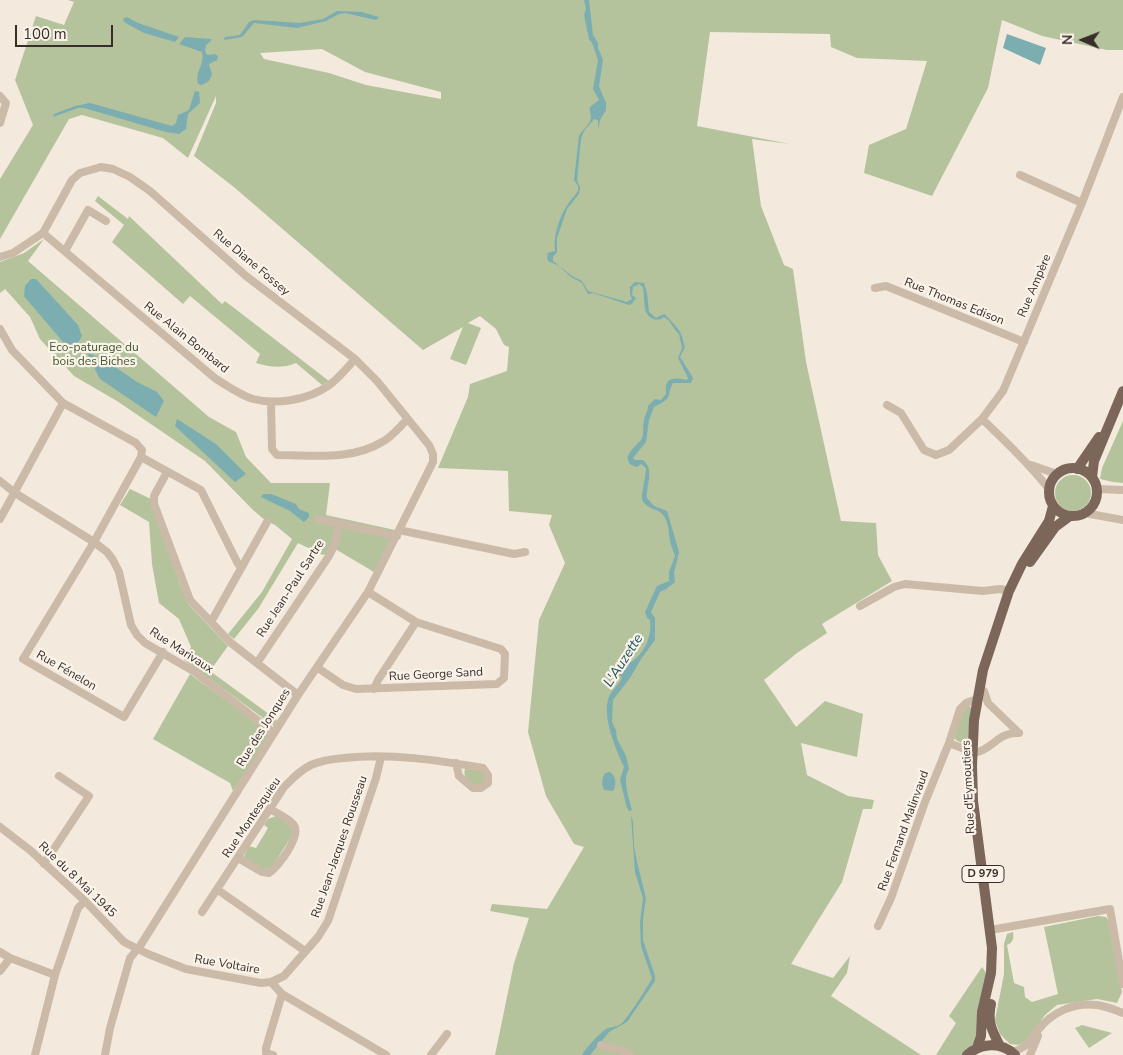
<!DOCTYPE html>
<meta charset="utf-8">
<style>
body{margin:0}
#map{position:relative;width:1123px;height:1055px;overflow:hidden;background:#f3eadd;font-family:"Nunito Sans",sans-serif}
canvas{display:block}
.north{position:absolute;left:1058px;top:15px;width:50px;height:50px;-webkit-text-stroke:4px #faf3ea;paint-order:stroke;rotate:271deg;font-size:14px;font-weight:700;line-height:20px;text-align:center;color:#382e29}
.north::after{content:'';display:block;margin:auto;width:18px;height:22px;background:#382e29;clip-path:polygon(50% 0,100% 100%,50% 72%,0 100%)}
.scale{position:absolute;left:15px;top:25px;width:98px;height:22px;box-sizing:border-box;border:2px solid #382e29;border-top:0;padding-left:6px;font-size:15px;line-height:18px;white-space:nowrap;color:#382e29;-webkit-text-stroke:4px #faf3ea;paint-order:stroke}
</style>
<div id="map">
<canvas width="1123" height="1055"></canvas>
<div class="north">N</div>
<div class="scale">100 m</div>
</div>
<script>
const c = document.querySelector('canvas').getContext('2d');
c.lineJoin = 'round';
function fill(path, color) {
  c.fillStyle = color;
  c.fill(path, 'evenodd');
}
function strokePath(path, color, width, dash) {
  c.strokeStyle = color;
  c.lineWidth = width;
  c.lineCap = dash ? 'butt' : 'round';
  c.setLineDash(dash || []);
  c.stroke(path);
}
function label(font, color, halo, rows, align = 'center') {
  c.font = font + ' "Nunito Sans",sans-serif';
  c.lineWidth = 4.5;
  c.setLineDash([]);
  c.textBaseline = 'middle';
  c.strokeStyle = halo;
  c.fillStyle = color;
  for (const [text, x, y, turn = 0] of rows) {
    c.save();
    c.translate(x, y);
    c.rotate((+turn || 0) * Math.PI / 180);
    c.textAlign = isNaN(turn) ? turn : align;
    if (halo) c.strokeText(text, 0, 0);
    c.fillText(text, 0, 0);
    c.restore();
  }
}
const green = new Path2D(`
 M68,0H1123V50H1107L1042,36L1002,20L988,88L932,196L864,173L869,145L906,129L927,61L857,58L831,47L830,34L710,32L697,126L790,144L752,139L761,206L784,265L793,269L806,362L841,521L876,523L878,555L892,581L822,624L827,633L797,653L764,680L796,727L825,701L863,714L857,757L801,743L807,775L848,796L874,800L872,809H863L842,882L791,964L833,978L850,956L847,973L831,996L921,1055H495L514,963L529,918L490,911L492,904L547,909L584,847L574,844L546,796L528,732L539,620L565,563L549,525L552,515L509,511L508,471L438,468L468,397L470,384L507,371L509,347L504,345L496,329L480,316L468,323L481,328L466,365L450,359L463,327L423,350L235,188L194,156L216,103V96L188,158L163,138L82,115L69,119L0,239V179L33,125L15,80L36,16L64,25L74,2ZM322,49L365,72L441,92V99L366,85L329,73L264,59L260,53Z
 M98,196L128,219L129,216L222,304L225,301L329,381L322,385L296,363C282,369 270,367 256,363L260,354L190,296L183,304L112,242L124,225L95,201Z
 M44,239L28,261L209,417L236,432L246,457L271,483H330L326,515L395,530L374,572L337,550L323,555L298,543L258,609L234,639L228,634L262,592L292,539L275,525L266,521L253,510L205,461L117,401L74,376L40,339L30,317L5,289L0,293V262L24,253Z
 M1123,421V483L1113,482L1100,479L1102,468Z
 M1055 493a18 18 0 1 1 36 0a18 18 0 1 1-36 0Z
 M130,489L151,499L180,585L189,605L228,646L210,671L277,720L274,726L184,660L191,647L179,619L159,603L152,564L149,522L120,505Z
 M190,674L267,730L269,737L233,791L230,783L153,739Z
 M969,705L971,708L967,746L956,740L954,737L961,714Z
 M465,769L482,770L486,778C480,794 461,781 465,769Z
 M276,816L291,826L293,834L272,867L264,870L244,857L249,846L256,848L268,828L264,825L268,819Z
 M1098,916L1106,917L1110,923L1122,992L1117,1003L1097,999L1057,1005L1045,1015L1027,1041L1019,1045L1010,1044L1000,1034L995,1020L1004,974V944L1007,934L1013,932C1014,938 1013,943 1007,945L1014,983L1024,987L1025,997L1032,1002L1058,994L1044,927Z
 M982,967L987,974L976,1043L962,1055H936L956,1023L949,1016Z
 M1082,1025L1112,1033L1089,1048L1075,1028Z`);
const water = new Path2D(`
 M584,0H589L593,35L598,43V48L603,60L599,86L606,103V110L600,120L598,130V120L594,119L584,131L581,139L577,180L580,188L579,194L567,209L557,238V252L553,257V261L572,276L582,281L588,291L627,302L632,299L630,294V287L635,282L644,283L647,293L649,312L656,318L664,314C667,316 680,330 681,334C683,338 683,342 685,347L680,357L692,376L693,379L691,383H673C665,399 674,397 654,407L649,420L646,442L633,458L635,460H643C655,470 646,485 647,498L654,506L667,511L679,552L674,573L675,582L666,589L660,592L651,612L655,618V640L641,659L630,678L613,700L612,722L616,730L617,739L626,756L629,769C622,779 629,798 632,810L629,811L627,808L620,780L624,767C616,750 599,711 611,693C614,688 618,686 622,678L617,671C622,665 628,664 634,660C646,650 652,635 650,620L647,618L645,612L657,586L669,581V572L675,556C674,552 672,549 671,545C668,535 670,523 663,515C658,508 645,509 642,499C641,496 646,475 646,468L641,464L637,467C633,466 629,465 628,460C626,453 637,445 641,440C645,433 642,429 644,421C644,416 648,412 648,406L655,399L661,400L666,394C664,377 673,377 687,380L688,378L678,358L682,348L679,334C673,329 671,320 664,317C657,323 647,318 645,309C644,302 644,294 643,287L639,284L633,287L632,295L636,298L632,304L629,305L593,293L588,294L582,283L571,277L559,266L548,261L547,257L548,253L555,251C553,236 559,217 568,204C571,199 575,196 578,191V186L574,180L579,136C582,130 591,124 591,117C591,113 589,111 590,107L599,100L593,89L598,60L592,43L589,39L584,15L586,9Z
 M337,11L362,12L379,17L376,20L345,13L339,14L326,21L297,28L254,23L242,37L224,40L225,37L240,35L249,22L254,20L300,23L323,19Z
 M127,17L138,23L179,37L175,42L144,33L124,22L123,19Z
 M1007,34L1046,48L1040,65L1003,48Z
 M185,37L211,39V41L206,45L205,51L207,55L215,54L218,56L217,60L209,64L212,75L209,81L202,85L198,84C195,70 205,65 202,52L179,44Z
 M195,91L199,92L200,103L188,114L186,129L179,134L166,132L84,108H78L53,117L54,114L75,106L90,103L172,126L176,123L178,115L189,110Z
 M31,279H36L78,325L82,336L75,347L63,342L24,296L25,286Z
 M89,353L111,364L137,382L157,392L164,401L156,417L100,379L88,356Z
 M177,419L216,444L246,474L235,482L175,426Z
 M263,494H271L296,504L299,509L309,513V517L304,522L290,511L261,497Z
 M610,772C616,776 617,784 613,791L604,790C601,783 602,779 605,773Z
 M631,815L633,822L634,846L637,862L646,898L643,919V940L655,976V981L627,1022L609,1032L590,1055H582C585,1049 600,1033 606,1029C611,1027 617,1027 621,1024C627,1019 649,985 652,978L641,946L640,923L643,898L635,872Z`);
const minor = new Path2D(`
 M0,96L6,103L0,123
 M1020,175L1082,203
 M43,233L216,379C228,386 240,395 253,399C276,405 308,400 328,386C338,379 346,369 355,359
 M65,251L88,210L106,221
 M0,257L13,253L43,233L72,180L80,173L101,167L113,169L130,177L150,191L246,276L355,359L377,381L429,445L433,454V462L368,592L298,695L140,946L130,958L110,1028L105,1055
 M875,288L886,286L1024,342
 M0,329L12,350L63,403L136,443L142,450L141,457L94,542L23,659L124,717L163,652
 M271,402L272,449L277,455C312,455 351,461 382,442C392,437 400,426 408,419
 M887,405L901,413L924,450L936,455L949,450L982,419
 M141,457L201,490L238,564L242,567
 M1031,465L1057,474
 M167,472L154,496V504L190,600L231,643L298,695
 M0,481L15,493L94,542L107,552L113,560L119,572L131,625L137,635L145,643L195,672L274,733
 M1049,489C1029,464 1006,442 982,419L1003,391L1082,203L1123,97
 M1097,489L1123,490
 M1085,513L1123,520
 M0,519L63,403
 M318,519L397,536
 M399,530L514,554L525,552
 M860,606L894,587L905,584L983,591L1000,589L1009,591
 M211,622L267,522
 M257,663L329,556L334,546L340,524
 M318,668L343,685L356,689L497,684L504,678L505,654L501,649L416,622L368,592
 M374,689L378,680L416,622
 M984,691L988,703L1019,733
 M949,743L972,752
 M978,752C994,747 999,732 1019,733
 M0,827L31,851L85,901L124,942L148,954L186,969L261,983L271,982L284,976L318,937L328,921L376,778L381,757
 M238,858L262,872L269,873C278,867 303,835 293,824C288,818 277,813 270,809
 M44,864L89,796L59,776
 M218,890L305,951
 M202,912L284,787C292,779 300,770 311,765C322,760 332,759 344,758C391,753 437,760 483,768L488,775V783L481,788H473L459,776L456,763
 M878,926L891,898L925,802L949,743L960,709L966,703L977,699
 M996,929L1110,909L1123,984
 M0,952L10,958L55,975
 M0,971L10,958
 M271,982L282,994L386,1055
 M601,1045L627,1052L630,1055
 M1012,1052C1028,1047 1029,1042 1038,1030C1052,1012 1074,1002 1097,1005C1106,1006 1115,1010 1123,1013
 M35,1055L55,975L78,908L85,901
 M273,1055L266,1053V1048L282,994
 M431,1055L447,1034
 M1030,1055L1038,1036`);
const major = new Path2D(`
 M1049 492a24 24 0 1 1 48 0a24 24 0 1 1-48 0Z
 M1077,469L1099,437
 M1092,477L1094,461L1123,391
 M1030,562L1055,527L1070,516
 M991,1004C987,1021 992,1031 1000,1046
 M977,1048L981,1036L982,1012L991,973L992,948L973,801L972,766L974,720L983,670L1009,591L1022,564L1049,521L1053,506
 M967,1055C981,1043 1001,1041 1015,1055`);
const shields = [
 [983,874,42]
];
const shieldNames = [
 ["D 979",983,874]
];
const streetNames = [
 ["Rue Diane Fossey",251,263,40],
 ["Rue Ampère",1035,286,-67],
 ["Rue Thomas Edison",954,302,22],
 ["Rue Alain Bombard",186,338,39],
 ["Rue Jean-Paul Sartre",291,589,-57],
 ["Rue Marivaux",181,651,33],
 ["Rue Fénelon",66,671,30],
 ["Rue George Sand",436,675,-3],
 ["Rue des Jonques",264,728,-58],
 ["Rue d'Eymoutiers",969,787,-93],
 ["Rue Montesquieu",252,818,-56],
 ["Rue Fernand Malinvaud",904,831,-70],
 ["Rue Jean-Jacques Rousseau",340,847,-71],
 ["Rue du 8 Mai 1945",77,880,44],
 ["Rue Voltaire",227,965,10]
];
const parkNames = [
 ["Eco-paturage du",94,348],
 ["bois des Biches",94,362]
];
const waterNames = [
 ["L'Auzette",624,661,-57]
];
fill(green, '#b4c39c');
fill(water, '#7badb1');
strokePath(minor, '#ccbaa8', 8);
strokePath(major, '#7b6659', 10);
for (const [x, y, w] of shields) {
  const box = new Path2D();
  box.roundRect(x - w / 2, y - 8.5, w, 17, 4);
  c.fillStyle = '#faf3ea';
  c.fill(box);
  strokePath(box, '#382e29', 1);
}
label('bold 11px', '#382e29', null, shieldNames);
label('12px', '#382e29', '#faf3ea', streetNames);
label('12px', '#45582b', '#faf3ea', parkNames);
label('italic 14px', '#1d555b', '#faf3ea', waterNames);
</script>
